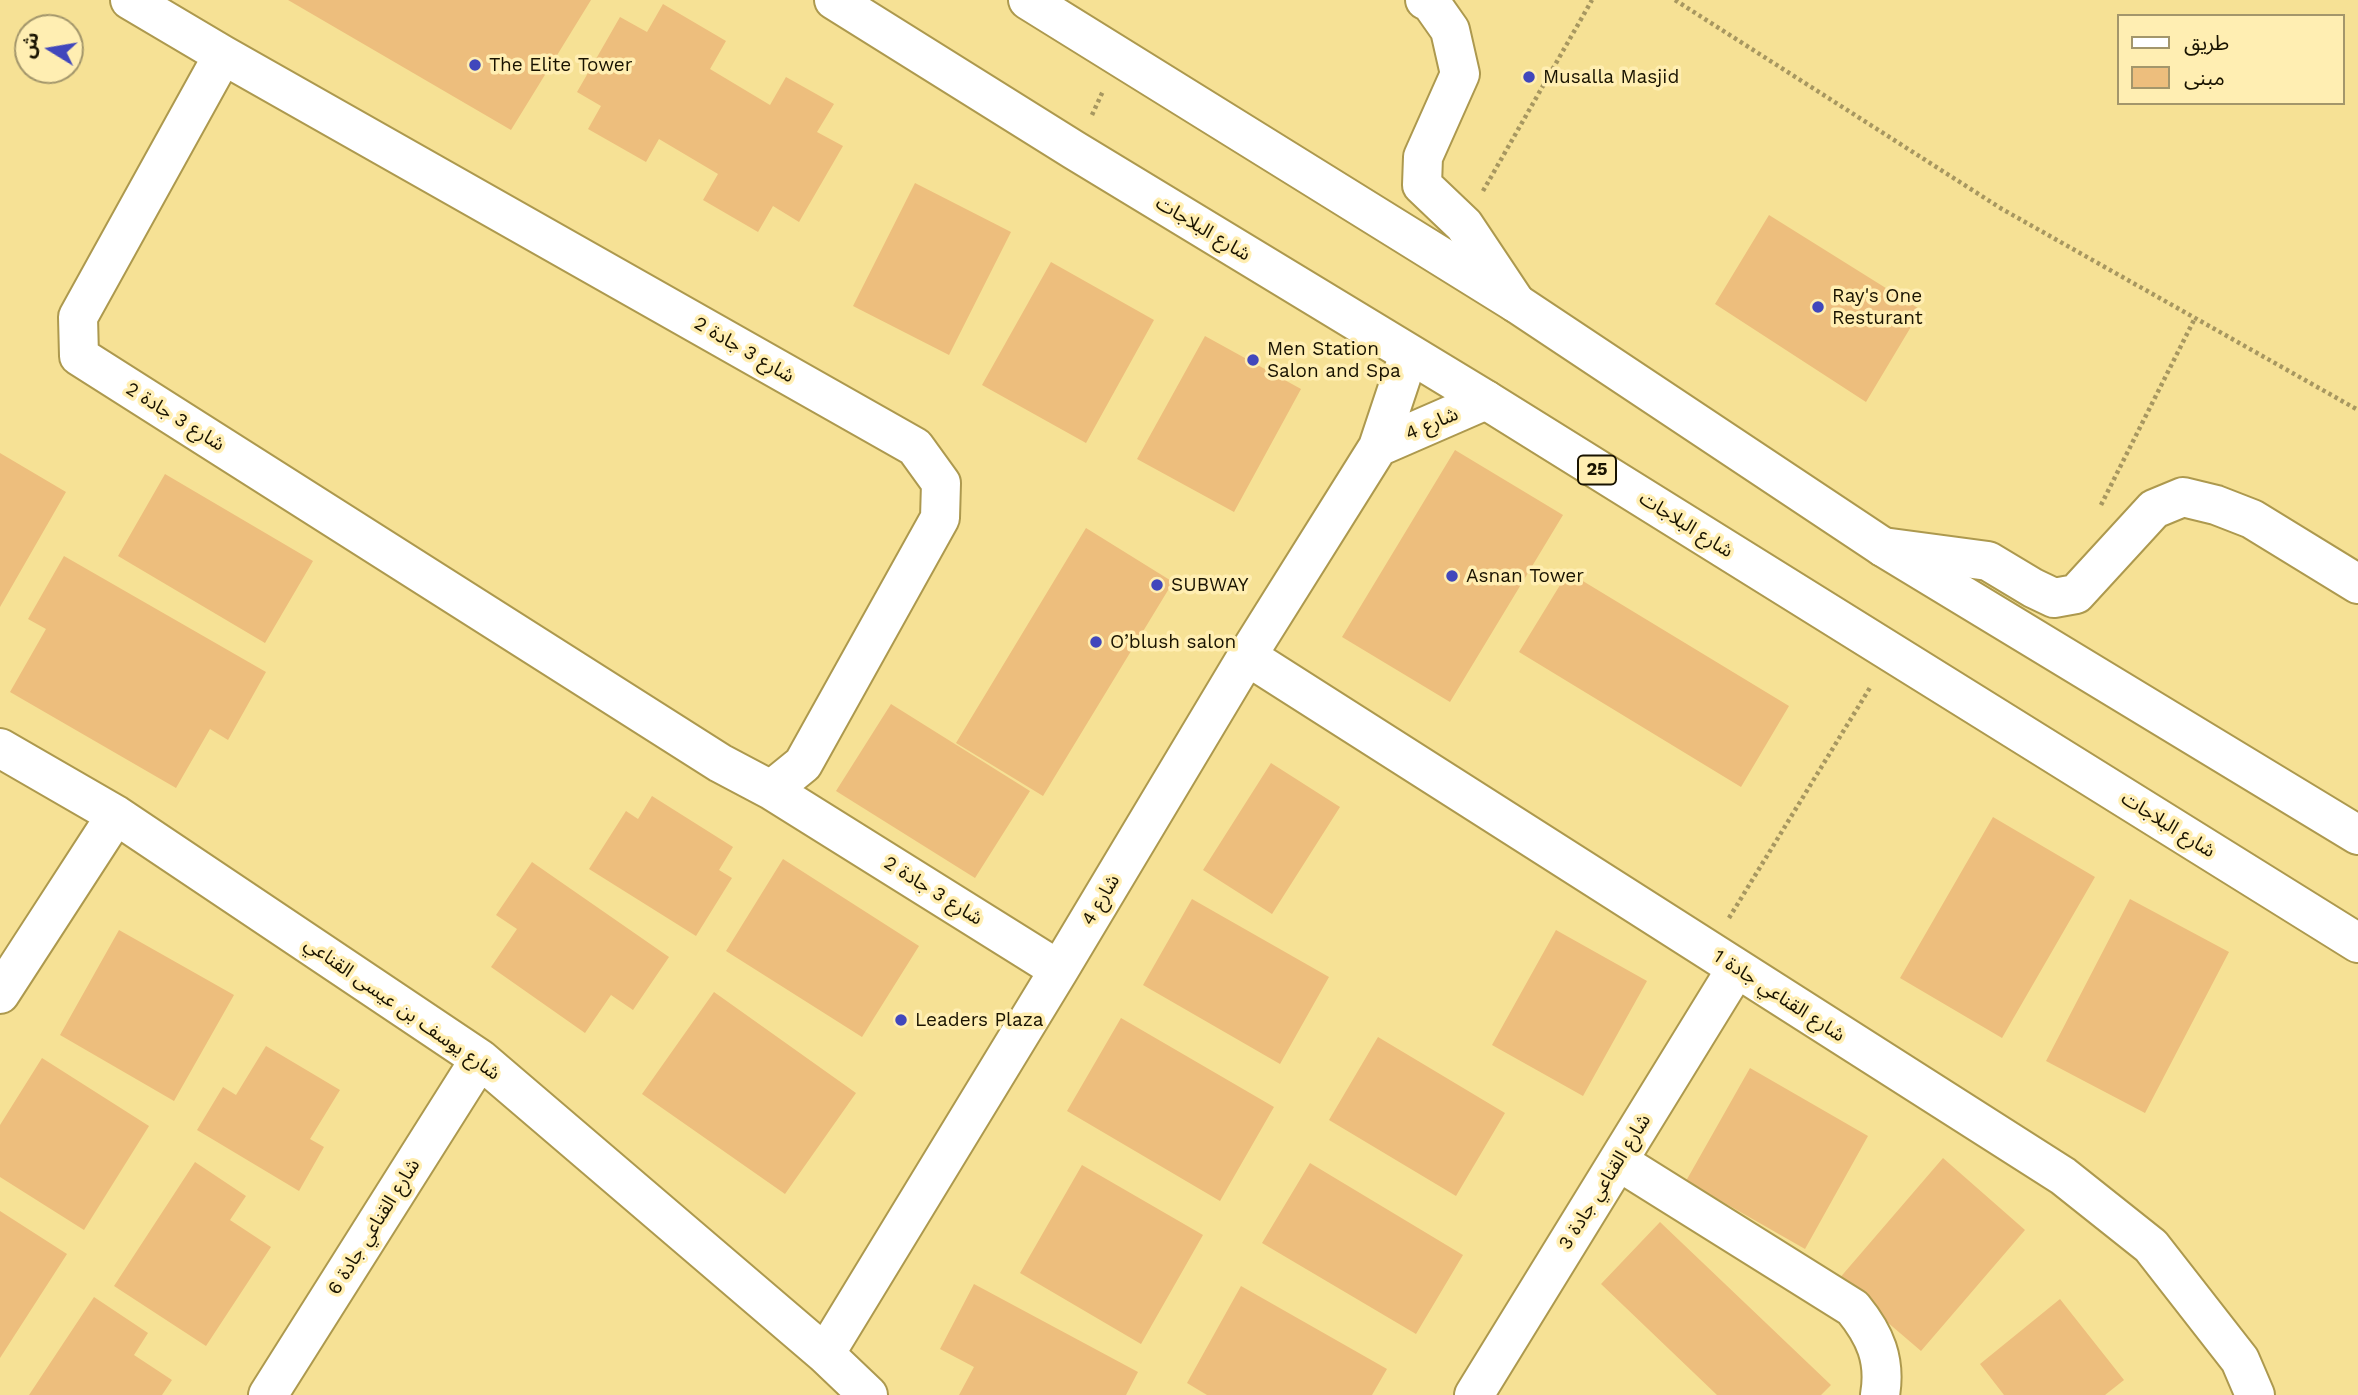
<!DOCTYPE html>
<meta charset="utf-8">
<style>
body{margin:0}
#map{position:relative;width:2358px;height:1395px;overflow:hidden;background:#f6e195;font-family:"Work Sans","Noto Sans Arabic",sans-serif}
canvas{display:block}
.legend{position:absolute;left:2117px;top:14px;width:228px;height:91px;box-sizing:border-box;background:#ffeeb2;border:2px solid #a3966b;margin:0;padding:9px 12px;list-style:none;font-size:21px;color:#191300}
.legend li{display:flex;align-items:center;gap:14px;height:35px}
.legend b{width:35px;border:2px solid #a3966b}
.north{position:absolute;left:14px;top:14px;width:70px;height:70px;box-sizing:border-box;background:#ffeeb2;border:2px solid #a3966b;border-radius:50%;rotate:281deg;font-size:19px;font-weight:700;line-height:28px;text-align:center;color:#191300}
.north::after{content:'';display:block;margin:auto;width:24px;height:32px;background:#4147bc;clip-path:polygon(50% 0,100% 100%,50% 72%,0 100%)}
</style>
<div id="map">
<canvas width="2358" height="1395"></canvas>
<ul class="legend">
<li><b style="height:9px;background:#fff"></b>طريق</li>
<li><b style="height:19px;background:#edbe7d"></b>مبنى</li>
</ul>
<div class="north">ش</div>
</div>
<script>
const c = document.querySelector('canvas').getContext('2d');
c.lineJoin = 'round';
function fill(path, color) {
  c.fillStyle = color;
  c.fill(path, 'evenodd');
}
function strokePath(path, color, width, dash) {
  c.strokeStyle = color;
  c.lineWidth = width;
  c.lineCap = dash ? 'butt' : 'round';
  c.setLineDash(dash || []);
  c.stroke(path);
}
function label(font, color, halo, rows, align = 'center') {
  c.font = font + ' "Work Sans","Noto Sans Arabic",sans-serif';
  c.lineWidth = 7;
  c.setLineDash([]);
  c.textBaseline = 'middle';
  c.strokeStyle = halo;
  c.fillStyle = color;
  for (const [text, x, y, turn = 0] of rows) {
    c.save();
    c.translate(x, y);
    c.rotate((+turn || 0) * Math.PI / 180);
    c.textAlign = isNaN(turn) ? turn : align;
    if (halo) c.strokeText(text, 0, 0);
    c.fillText(text, 0, 0);
    c.restore();
  }
}
const building = new Path2D(`
 M288,0H591L511,130Z
 M663,4L726,41L710,69L770,105L786,77L834,104L817,132L843,146L799,222L773,206L758,232L703,200L718,174L659,139L646,162L588,129L601,106L577,92L620,17L647,32Z
 M915,183L1011,232L949,355L853,306Z
 M1769,215L1921,310L1866,402L1715,304Z
 M1051,262L1154,320L1086,443L982,385Z
 M1205,336L1301,389L1234,512L1137,459Z
 M1455,450L1563,515L1450,702L1342,637Z
 M0,453L66,492L0,607Z
 M165,474L313,561L265,643L118,556Z
 M1086,528L1173,582L1043,796L956,743Z
 M64,556L266,672L228,740L210,729L176,788L10,692L46,629L28,619Z
 M1568,572L1789,706L1741,787L1519,652Z
 M891,704L1030,791L975,878L836,791Z
 M1271,763L1340,807L1272,914L1203,870Z
 M652,796L733,847L719,870L732,878L696,936L589,869L626,811L638,819Z
 M1993,817L2095,877L2002,1038L1900,978Z
 M783,859L919,946L862,1037L726,951Z
 M532,862L669,957L633,1010L611,995L585,1033L491,967L517,929L496,915Z
 M1192,899L1329,977L1280,1064L1143,985Z
 M2130,899L2229,952L2145,1113L2046,1061Z
 M119,930L234,995L174,1101L60,1035Z
 M1556,930L1647,981L1583,1096L1492,1045Z
 M714,992L856,1093L785,1194L642,1094Z
 M1121,1018L1274,1107L1220,1201L1067,1111Z
 M1378,1037L1505,1113L1456,1196L1329,1120Z
 M266,1046L340,1090L310,1139L324,1147L299,1191L197,1130L223,1087L236,1095Z
 M42,1058L149,1126L84,1230L0,1177V1125Z
 M1750,1068L1868,1136L1805,1249L1686,1181Z
 M1943,1158L2025,1230L1921,1351L1838,1280Z
 M195,1162L246,1196L230,1220L271,1247L206,1346L114,1286Z
 M1310,1163L1463,1255L1416,1334L1262,1243Z
 M1082,1165L1203,1235L1141,1344L1020,1273Z
 M0,1211L67,1254L0,1358Z
 M1660,1222L1831,1385L1821,1395H1717L1601,1284Z
 M974,1284L1138,1372L1126,1395H959L974,1367L940,1349Z
 M1241,1286L1387,1369L1372,1395H1207L1187,1383Z
 M94,1297L148,1333L134,1355L172,1380L162,1395H29Z
 M2060,1299L2124,1380L2105,1395H2004L1980,1364Z`);
const path = new Path2D(`
 M1675,0L2002,209L2358,410
 M1092,115L1103,91
 M1483,191L1592,0
 M2101,505L2195,318
 M1729,918L1871,686`);
const minor = new Path2D(`
 M130,0L223,55L915,447L941,483L940,518L803,764L771,790L720,763L79,356L78,317L223,55
 M1425,0L1431,3L1450,30L1460,74L1423,157L1422,185L1464,225L1516,303
 M1378,447L1486,400
 M1883,547L1988,561L2033,588L2054,598L2076,594L2154,509L2183,497L2216,505L2252,519L2358,584
 M1247,656L2063,1176L2151,1246L2240,1360L2255,1395
 M0,748L116,815L480,1059L825,1354L868,1395
 M771,790L1059,970
 M0,994L116,815
 M1618,1161L1853,1308C1875,1335 1886,1360 1880,1395
 M825,1354L1059,970L1247,656L1378,447L1409,354
 M268,1395L480,1059
 M1474,1395L1736,969`);
const major = new Path2D(`
 M834,0L1074,150L1486,400L2358,943
 M1028,0L1516,303L1883,547L2358,835`);
const markers = [
 [475,65,7,"#4147bc"],
 [1529,77,7,"#4147bc"],
 [1818,307,7,"#4147bc"],
 [1253,360,7,"#4147bc"],
 [1452,576,7,"#4147bc"],
 [1157,585,7,"#4147bc"],
 [1096,642,7,"#4147bc"],
 [901,1020,7,"#4147bc"]
];
const shields = [
 [1597,470,38]
];
const shieldNames = [
 ["25",1597,470]
];
const poiNames = [
 ["The Elite Tower",489,65],
 ["Musalla Masjid",1543,77],
 ["Ray's One",1832,296],
 ["Resturant",1832,318],
 ["Men Station",1267,349],
 ["Salon and Spa",1267,371],
 ["Asnan Tower",1466,576],
 ["SUBWAY",1171,585],
 ["O’blush salon",1110,642],
 ["Leaders Plaza",915,1020]
];
const streetNames = [
 ["شارع البلاجات",1203,229,31],
 ["شارع 3 جادة 2",744,350,30],
 ["شارع 3 جادة 2",175,417,32],
 ["شارع 4",1432,424,-23],
 ["شارع البلاجات",1686,525,32],
 ["شارع البلاجات",2168,825,32],
 ["شارع 3 جادة 2",933,891,32],
 ["شارع 4",1101,900,-59],
 ["شارع القناعي جادة 1",1779,996,33],
 ["شارع يوسف بن عيسى القناعي",402,1009,35],
 ["شارع القناعي جادة 3",1605,1182,-58],
 ["شارع القناعي جادة 6",374,1227,-58]
];
fill(building, '#edbe7d');
strokePath(minor, '#ad994e', 42);
strokePath(major, '#ad994e', 42);
strokePath(path, '#a79760', 4.5, [3.5, 3.5]);
strokePath(minor, '#fff', 38);
strokePath(major, '#fff', 38);
for (const [x, y, r, color] of markers) {
  const dot = new Path2D();
  dot.arc(x, y, r, 0, 2 * Math.PI);
  c.fillStyle = color;
  c.fill(dot);
  strokePath(dot, '#ffeeb2', 2.5);
}
for (const [x, y, w] of shields) {
  const box = new Path2D();
  box.roundRect(x - w / 2, y - 14.5, w, 29, 5);
  c.fillStyle = '#ffeeb2';
  c.fill(box);
  strokePath(box, '#191300', 2);
}
label('bold 18px', '#191300', null, shieldNames);
label('19px', '#191300', '#ffeeb2', poiNames, 'left');
label('19px', '#191300', '#ffeeb2', streetNames);
</script>
